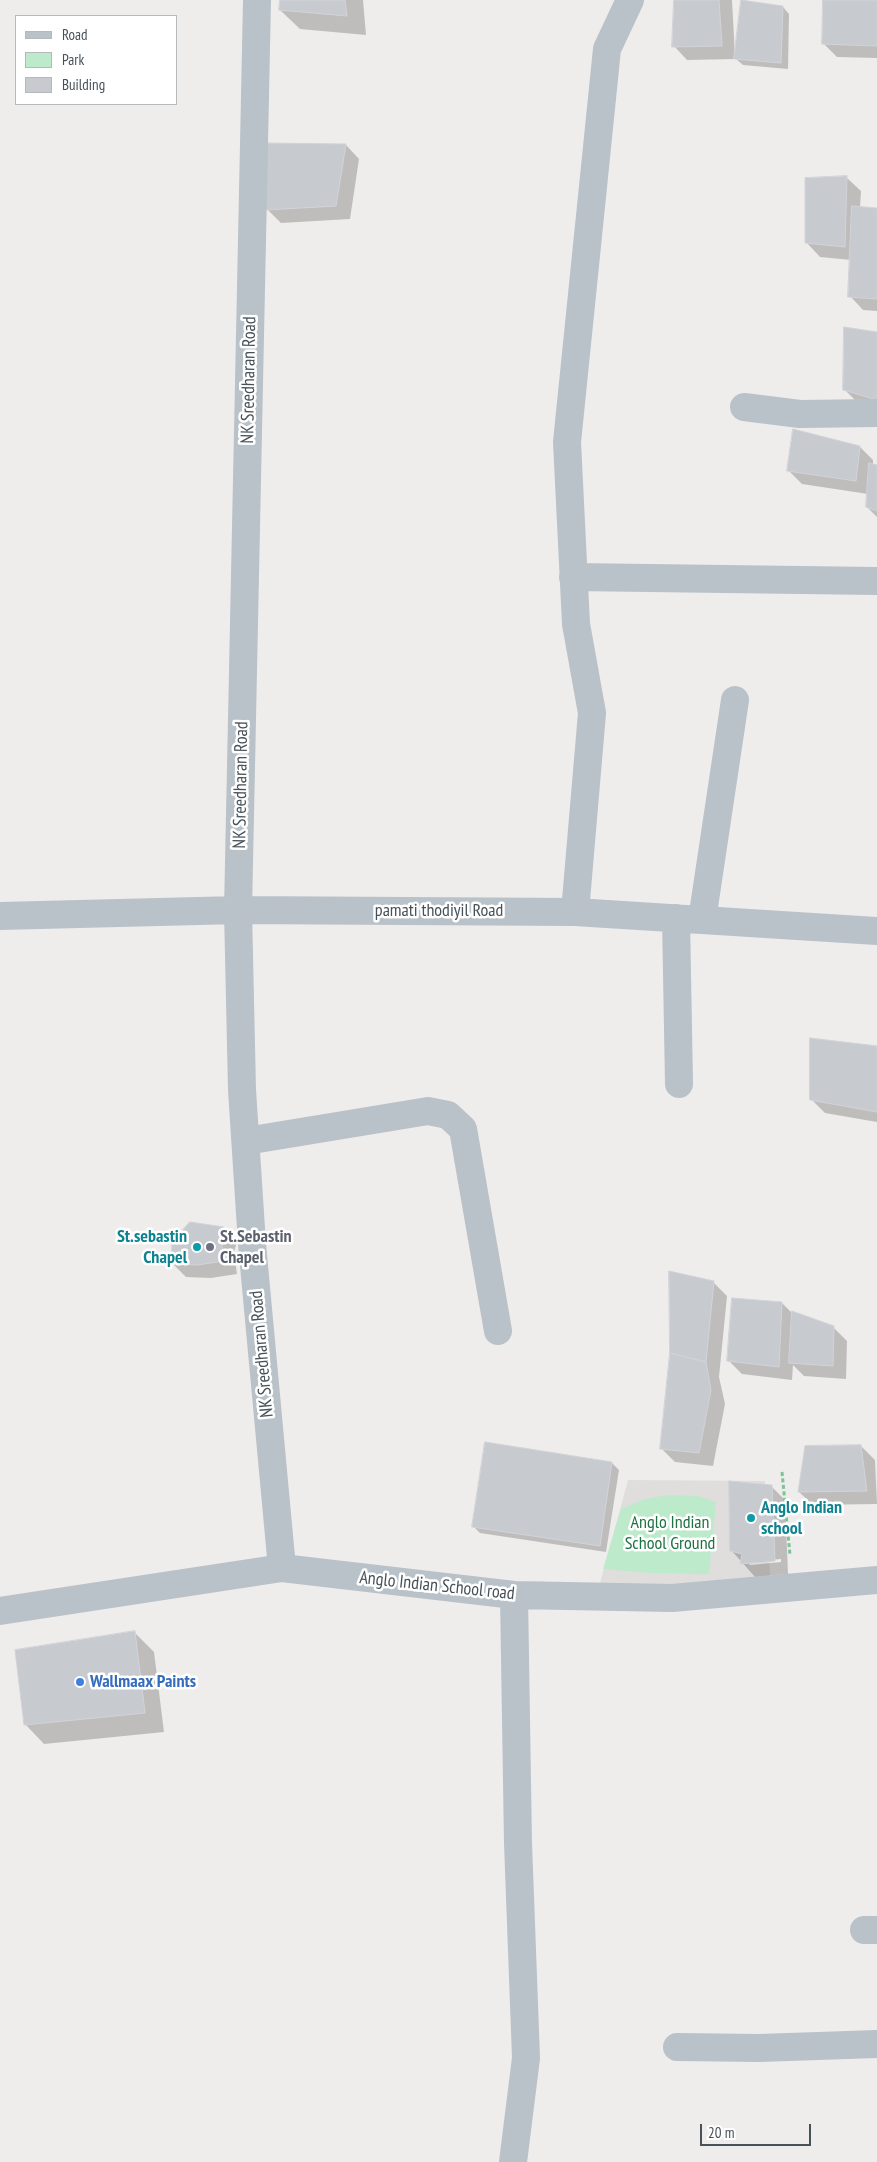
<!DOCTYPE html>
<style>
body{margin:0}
#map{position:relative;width:877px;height:2162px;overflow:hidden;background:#efecec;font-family:"PT Sans Narrow",sans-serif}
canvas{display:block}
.legend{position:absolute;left:15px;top:15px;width:162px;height:90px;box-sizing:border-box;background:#fff;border:1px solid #b5b9bc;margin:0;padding:6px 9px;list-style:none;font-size:15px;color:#465158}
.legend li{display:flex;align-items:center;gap:10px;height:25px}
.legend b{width:25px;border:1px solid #b5b9bc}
.scale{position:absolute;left:700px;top:2124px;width:111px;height:22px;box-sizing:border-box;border:2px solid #465158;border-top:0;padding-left:6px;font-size:15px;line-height:18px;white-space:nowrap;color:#465158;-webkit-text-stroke:4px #fff;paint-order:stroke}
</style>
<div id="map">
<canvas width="877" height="2162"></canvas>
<ul class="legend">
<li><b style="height:6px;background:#b8c2c8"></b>Road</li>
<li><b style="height:14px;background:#bdeacb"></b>Park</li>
<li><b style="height:14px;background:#c7cacf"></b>Building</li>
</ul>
<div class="scale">20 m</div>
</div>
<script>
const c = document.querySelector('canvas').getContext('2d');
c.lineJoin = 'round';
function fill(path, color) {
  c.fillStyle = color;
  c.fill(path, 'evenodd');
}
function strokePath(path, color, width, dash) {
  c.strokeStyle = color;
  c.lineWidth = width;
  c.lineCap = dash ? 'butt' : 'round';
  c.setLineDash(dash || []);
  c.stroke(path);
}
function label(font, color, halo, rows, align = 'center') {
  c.font = font + ' "PT Sans Narrow",sans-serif';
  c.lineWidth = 5;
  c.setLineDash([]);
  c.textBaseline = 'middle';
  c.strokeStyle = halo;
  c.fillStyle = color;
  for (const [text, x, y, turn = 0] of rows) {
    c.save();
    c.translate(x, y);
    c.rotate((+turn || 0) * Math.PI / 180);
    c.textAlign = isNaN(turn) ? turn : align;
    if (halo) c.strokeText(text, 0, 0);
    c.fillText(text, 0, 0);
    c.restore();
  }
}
const education = new Path2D(`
 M628,1480L765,1481L771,1590L600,1583Z`);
const green = new Path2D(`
 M666,1495L698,1496L716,1502L709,1574L652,1573L603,1569L621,1509L642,1500Z`);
const shadow = new Path2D(`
 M281,0H363L366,35L300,29L280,10Z
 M675,0H732L735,56L742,0L783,7L789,14L788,69L743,65L736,59L687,60L674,46Z
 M825,0H877V58L837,57L823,43Z
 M265,144L346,145L359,159L350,219L281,223L267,209Z
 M847,178L861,191L860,208L877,209V311L863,310L850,296L851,260L820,257L807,243Z
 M877,333V409L858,403L844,389Z
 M860,447L873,460V465L877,466V517L867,507L868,494L802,484L788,470Z
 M877,1048V1122L825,1113L811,1099Z
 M191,1223L224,1229L237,1242L234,1252L237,1274L211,1278L186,1277L172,1263Z
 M713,1282L727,1296L719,1377L725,1404L713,1466L675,1462L662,1449Z
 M782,1303L793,1314L833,1327L847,1341L846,1379L804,1376L793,1365L792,1380L742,1374L728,1360Z
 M486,1443L612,1463L619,1470L606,1552L480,1533L473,1526Z
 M861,1446L875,1460L877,1504L813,1505L799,1492Z
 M771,1486L785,1500L788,1574L755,1577L731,1550ZM781,1559V1562L750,1565L748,1562Z
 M134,1632L154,1652L164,1732L44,1744L25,1724Z`);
const building = new Path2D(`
 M280,0H345L347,16L279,10Z
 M674,0H719L722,46L672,47Z
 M741,0L783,6L781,63L734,59Z
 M823,0H877V46L822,44Z
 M264,143L346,144L336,206L266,210Z
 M847,176L845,247L805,243V178Z
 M852,206L877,208V299L848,297Z
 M844,327L877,332V400L843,390Z
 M793,429L860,446L856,481L787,471Z
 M869,463L877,465V511L866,507Z
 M810,1038L877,1046V1112L810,1100Z
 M190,1222L224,1227L221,1237L224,1261L197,1265L171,1264L172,1242Z
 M669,1271L714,1281L706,1362L670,1353Z
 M732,1298L782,1302L779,1367L727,1361Z
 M792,1311L834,1326L833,1366L789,1363Z
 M670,1353L706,1362L711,1390L699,1453L660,1449Z
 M485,1442L612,1462L600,1546L472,1527Z
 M861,1445L867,1491L798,1492L805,1446Z
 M729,1481L772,1485L775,1561L740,1564L742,1554L730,1551Z
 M135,1631L145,1713L24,1725L15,1650Z`);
const path = new Path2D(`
 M782,1472L790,1555`);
const minor = new Path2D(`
 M257,0L238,910L242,1090L252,1244L282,1568
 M744,407L800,414L877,413
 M573,577L877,581
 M575,912L592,713L576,624L567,442L607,49L630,0
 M0,916L238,910L575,912L877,931
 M676,918L679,1084
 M702,920L735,700
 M246,1141L428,1111L448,1115L463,1129L498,1331
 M0,1611L282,1568L514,1595L672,1598L877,1580
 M864,1930H877
 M677,2047L759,2048L877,2044
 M513,2162L526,2058L518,1843L514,1595`);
const markers = [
 [197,1247,5,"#0f9aa8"],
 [210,1247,5,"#6b7280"],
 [751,1518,5,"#0f9aa8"],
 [80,1682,5,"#3f7fe0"]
];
const streetNames = [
 ["NK Sreedharan Road",249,380,-89],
 ["NK Sreedharan Road",241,785,-89],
 ["pamati thodiyil Road",439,911],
 ["NK Sreedharan Road",262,1354,-95],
 ["Anglo Indian School road",437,1586,6]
];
const cultureNames = [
 ["St.sebastin",187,1237],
 ["Chapel",187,1258],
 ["Anglo Indian",761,1508,"left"],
 ["school",761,1529,"left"]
];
const worshipNames = [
 ["St.Sebastin",220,1237],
 ["Chapel",220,1258]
];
const parkNames = [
 ["Anglo Indian",670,1523],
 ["School Ground",670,1544]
];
const shopNames = [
 ["Wallmaax Paints",90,1682]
];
fill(education, '#e0dddd');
fill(green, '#bdeacb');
fill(shadow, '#0003');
fill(building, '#c7cacf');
strokePath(building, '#d1d3d7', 1);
strokePath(path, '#79c499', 3, [4, 2.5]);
strokePath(minor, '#b8c2c8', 28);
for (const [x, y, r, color] of markers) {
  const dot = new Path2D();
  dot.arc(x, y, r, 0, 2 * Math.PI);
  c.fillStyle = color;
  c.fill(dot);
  strokePath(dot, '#fff', 2);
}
label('18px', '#465158', '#fff', streetNames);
label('bold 18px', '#0d838f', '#fff', cultureNames, 'right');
label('bold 18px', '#5b616d', '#fff', worshipNames, 'left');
label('18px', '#1e7141', '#fff', parkNames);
label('bold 18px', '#366cbe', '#fff', shopNames, 'left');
</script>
